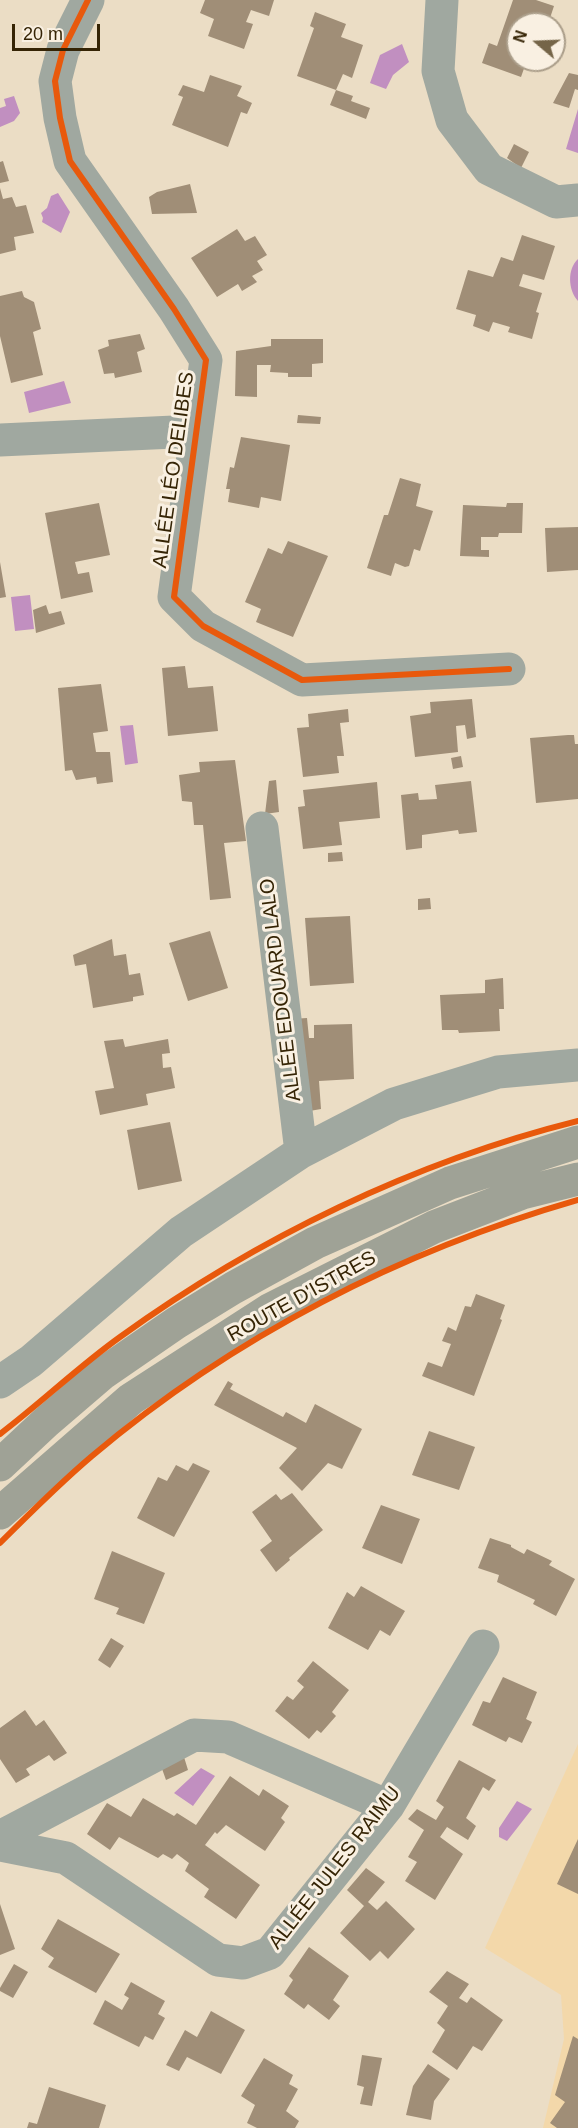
<!DOCTYPE html>
<meta charset="utf-8">
<style>
body{margin:0}
#map{position:relative;width:578px;height:2128px;overflow:hidden;background:#ebddc5;font-family:Arial,sans-serif}
canvas{display:block}
.north{position:absolute;left:506px;top:12px;width:60px;height:60px;box-sizing:border-box;background:#f9f0e2;border:2px solid #ab9e8a;border-radius:50%;rotate:289deg;font-size:16px;font-weight:700;line-height:24px;text-align:center;color:#352405}
.north::after{content:'';display:block;margin:auto;width:21px;height:27px;background:#756548;clip-path:polygon(50% 0,100% 100%,50% 72%,0 100%)}
.scale{position:absolute;left:12px;top:24px;width:88px;height:27px;box-sizing:border-box;border:3px solid #352405;border-top:0;padding-left:8px;font-size:18px;line-height:21px;white-space:nowrap;color:#352405;-webkit-text-stroke:4px #f9f0e2;paint-order:stroke}
</style>
<div id="map">
<canvas width="578" height="2128"></canvas>
<div class="north">N</div>
<div class="scale">20 m</div>
</div>
<script>
const c = document.querySelector('canvas').getContext('2d');
c.lineJoin = 'round';
function fill(path, color) {
  c.fillStyle = color;
  c.fill(path, 'evenodd');
}
function strokePath(path, color, width, dash) {
  c.strokeStyle = color;
  c.lineWidth = width;
  c.lineCap = dash ? 'butt' : 'round';
  c.setLineDash(dash || []);
  c.stroke(path);
}
function label(font, color, halo, rows, align = 'center') {
  c.font = font + ' Arial,sans-serif';
  c.lineWidth = 6;
  c.setLineDash([]);
  c.textBaseline = 'middle';
  c.strokeStyle = halo;
  c.fillStyle = color;
  for (const [text, x, y, turn = 0] of rows) {
    c.save();
    c.translate(x, y);
    c.rotate((+turn || 0) * Math.PI / 180);
    c.textAlign = isNaN(turn) ? turn : align;
    if (halo) c.strokeText(text, 0, 0);
    c.fillText(text, 0, 0);
    c.restore();
  }
}
const built = new Path2D(`
 M578,1744V2128H543L564,2039L561,1995L485,1948Z`);
const water = new Path2D(`
 M402,44L409,62L393,75L386,89L370,83L380,55Z
 M14,96L20,113L14,121L0,127V108L6,106L4,99Z
 M578,109V153L566,149Z
 M58,193L70,212L61,233L42,222L43,218L41,213L47,208L51,196Z
 M578,259V301C568,290 567,269 578,259Z
 M64,381L71,403L29,413L24,392Z
 M30,595L34,629L15,631L11,597Z
 M133,725L138,763L125,765L120,726Z
 M201,1768L215,1776L193,1806L174,1793Z
 M517,1801L532,1809L507,1841L499,1837V1828Z`);
const building = new Path2D(`
 M205,0H274L269,16L251,10L246,22L253,24L244,49L208,36L214,19L200,13Z
 M513,0H536L554,6L548,24H518V60H527L521,77L482,63L489,43L497,46Z
 M315,12L346,24L341,37L363,45L352,78L343,74L336,90L297,76L314,28L310,26Z
 M569,73L578,75V90L575,89L569,108L553,103Z
 M210,75L242,86L237,96L252,103L247,114L241,112L228,147L172,125L183,97L178,95L183,85L204,92Z
 M336,90L353,96L351,101L370,108L366,119L330,105Z
 M514,144L529,152L521,168L507,158Z
 M3,161L9,181L0,183V162Z
 M190,184L197,213L152,214L149,197L157,192Z
 M0,188L3,199L12,197L16,207L26,205L34,233L14,237L16,250L0,254Z
 M237,229L245,241L255,236L267,255L257,261L263,270L252,276L257,282L242,291L238,284L217,297L191,258Z
 M522,235L555,246L544,280L523,274L519,286L542,293L536,312L539,313L532,339L508,332L510,327L493,322L489,332L473,326L476,315L456,309L468,270L493,277L501,257L513,261Z
 M22,291L24,297L34,302L41,329L33,332L43,375L11,383L0,336V296Z
 M140,334L145,349L137,352L142,372L115,378L114,373L104,374L98,350L109,346L108,340Z
 M271,339H323V363L312,364V377H288V373L270,372L271,365H257V397L235,396L236,351L271,346Z
 M298,415L321,417L320,424L297,423Z
 M241,437L290,445L281,501L261,497L259,508L228,502L230,489H226L230,467L234,468Z
 M400,478L421,484L416,506L433,511L420,551L414,549L409,566L405,567L395,563L391,576L367,568L384,515H388Z
 M99,503L110,555L75,562L78,574L89,572L93,592L61,599L45,513Z
 M507,503H523L522,533H499L498,537H481V550H489V557L460,556L463,505L506,507Z
 M578,527V570L547,572L545,528Z
 M288,541L328,556L293,637L256,622L261,609L245,602L268,548L282,554Z
 M0,562L6,597L0,598Z
 M46,605L49,614L61,611L65,624L36,633L33,610Z
 M185,666L188,688L213,686L218,731L168,736L162,668Z
 M101,684L108,731L93,733L96,752H110L113,782L97,784L96,777L76,780L72,770L65,771L58,688Z
 M472,699L476,737L467,739L465,725L456,726L458,752L415,757L410,716L431,713L430,702Z
 M348,709L349,722L340,723L344,756H337L339,773L303,777L297,728L309,727L308,714Z
 M568,735H574L575,744H578V799L536,803L530,738Z
 M461,756L463,767L453,769L451,758Z
 M235,760L246,841L224,843L231,898L210,900L203,825H194L192,802L182,801L179,775L200,772L199,762Z
 M276,780L279,812L265,814L269,781Z
 M471,781L477,832L459,834L458,830L422,835V848L406,850L401,795L418,793L419,800L437,799L435,785Z
 M377,782L380,818L339,822L342,845L303,849L298,807L305,806L303,790Z
 M342,852L343,861L328,862V853Z
 M430,898L431,909L418,910V899Z
 M350,916L354,983L310,986L305,918Z
 M210,931L228,988L188,1001L169,943Z
 M112,939L114,956L126,954L129,975L140,973L144,995L133,997V1001L93,1008L86,964L75,966L73,955Z
 M503,978L504,1009H499L500,1031L459,1033L458,1030H442L440,995L485,993V980Z
 M307,1018L309,1038H314V1025L352,1024L354,1079L319,1081L321,1109L304,1112L291,1019Z
 M123,1039L125,1047L168,1039L170,1053L162,1054L163,1068L171,1067L175,1088L146,1094L148,1105L100,1115L95,1091L114,1088L104,1041Z
 M170,1122L182,1181L138,1190L127,1130Z
 M476,1294L505,1305L500,1319L502,1320L474,1396L422,1376L428,1362L442,1367L451,1344L442,1341L448,1327L456,1331L465,1306L471,1307Z
 M228,1381L233,1384L230,1389L283,1417L286,1412L306,1423L315,1404L362,1429L342,1469L328,1463L302,1491L279,1468L297,1448L214,1405Z
 M429,1431L475,1447L459,1490L412,1475Z
 M193,1463L210,1471L174,1537L137,1518L158,1477L167,1481L176,1465L188,1471Z
 M292,1493L323,1530L289,1558L290,1560L276,1572L260,1550L272,1541L252,1512L276,1494L281,1500Z
 M381,1505L420,1519L402,1564L362,1548Z
 M490,1538L511,1545V1547L524,1554L527,1549L552,1561L549,1565L575,1579L556,1616L533,1604L535,1600L497,1582L499,1575L478,1568Z
 M112,1551L165,1573L144,1624L116,1614L119,1608L94,1599Z
 M361,1586L405,1611L390,1636L380,1630L368,1650L328,1628L347,1592L354,1597Z
 M111,1638L124,1646L110,1668L98,1660Z
 M313,1661L349,1690L332,1712L336,1716L321,1733L317,1730L309,1739L275,1711L287,1696L293,1700L304,1687L297,1681Z
 M503,1677L537,1692L526,1719L532,1722L522,1743L509,1737L506,1742L472,1725L483,1701L490,1703Z
 M25,1710L36,1726L44,1720L67,1753L54,1761L49,1755L26,1769L30,1775L16,1783L0,1759V1728Z
 M184,1757L188,1770L166,1780L161,1766Z
 M459,1760L496,1780L489,1791L483,1787L466,1818L476,1826L468,1840L447,1827L440,1837L463,1854L435,1900L405,1881L417,1862L408,1857L424,1830L408,1819L417,1809L436,1820L444,1807L436,1801Z
 M230,1776L259,1796L263,1789L289,1806L281,1818L285,1822L265,1851L226,1825L217,1834L215,1832L205,1845L260,1885L236,1919L204,1897L209,1889L185,1871L189,1863L177,1854L172,1859L163,1854L158,1858L119,1837L110,1850L87,1834L107,1803L131,1817L143,1798L174,1816L177,1813L196,1825Z
 M578,1839V1894L557,1884Z
 M366,1868L385,1882L368,1902L377,1910L386,1901L415,1929L388,1959L380,1951L370,1961L340,1933L364,1906L347,1890Z
 M0,1904L15,1949L0,1955Z
 M58,1919L120,1954L96,1993L48,1967L54,1958L41,1949Z
 M309,1947L349,1976L333,2000L340,2006L329,2020L308,2004L304,2009L284,1994L293,1980L289,1976Z
 M14,1964L28,1972L13,1998L0,1991V1988Z
 M447,1971L469,1984L459,1998L467,2003L471,1997L503,2020L482,2051L473,2046L457,2070L432,2052L445,2030L437,2023L448,2006L429,1992Z
 M131,1982L165,2001L158,2014L165,2018L153,2040L145,2036L139,2047L93,2024L105,2000L122,2010L129,1998L124,1995Z
 M211,2011L245,2030L221,2074L187,2057L179,2071L166,2065L185,2030L197,2037Z
 M573,2036L578,2039V2128H557L550,2123L565,2102L555,2095Z
 M362,2055L382,2058L372,2106L360,2104L364,2087L357,2085Z
 M264,2058L293,2075L289,2084L298,2089L286,2111L299,2121L295,2128H257L247,2123L255,2105L241,2096Z
 M428,2064L450,2079L434,2101L431,2120L406,2115L413,2086Z
 M49,2087L106,2105L99,2128H27L29,2122L37,2124Z`);
const street = new Path2D(`
 M88,0L63,50L55,81L60,118L70,161L174,309L206,360L174,597L203,626L302,680L509,669
 M442,0L438,71L452,120L489,169L556,202L578,200
 M0,440L196,431
 M262,828L301,1152
 M0,1382L31,1361L181,1232L301,1152L394,1104L498,1072L578,1065
 M0,1837L194,1735L228,1737L388,1806
 M0,1845L66,1858L218,1960L243,1963L270,1953L388,1806L483,1646`);
const primary = new Path2D(`
 M0,1465L46,1422L102,1374L176,1323L233,1288L315,1243L450,1183L578,1142
 M0,1513L131,1399L269,1310L434,1227L522,1193L578,1179`);
const cycleway = new Path2D(`
 M88,0L63,50L55,81L60,118L70,161L174,309L206,360L174,597L203,626L302,680L509,669
 M0,1434C41,1403 78,1367 120,1337C257,1238 414,1162 578,1121
 M0,1543C30,1513 60,1483 92,1456C234,1336 401,1251 578,1200`);
const streetNames = [
 ["ALLÉE LÉO DELIBES",174,470,-82],
 ["ALLÉE EDOUARD LALO",281,990,-97],
 ["ROUTE D'ISTRES",302,1297,-29],
 ["ALLÉE JULES RAIMU",335,1868,-52]
];
fill(built, '#f3d8aa');
fill(water, '#c18fc0');
fill(building, '#a08e77');
strokePath(street, '#a0a8a0', 33);
strokePath(primary, '#9fa296', 33);
strokePath(cycleway, '#e8590c', 6);
label('20px', '#352405', '#f9f0e2', streetNames);
</script>
